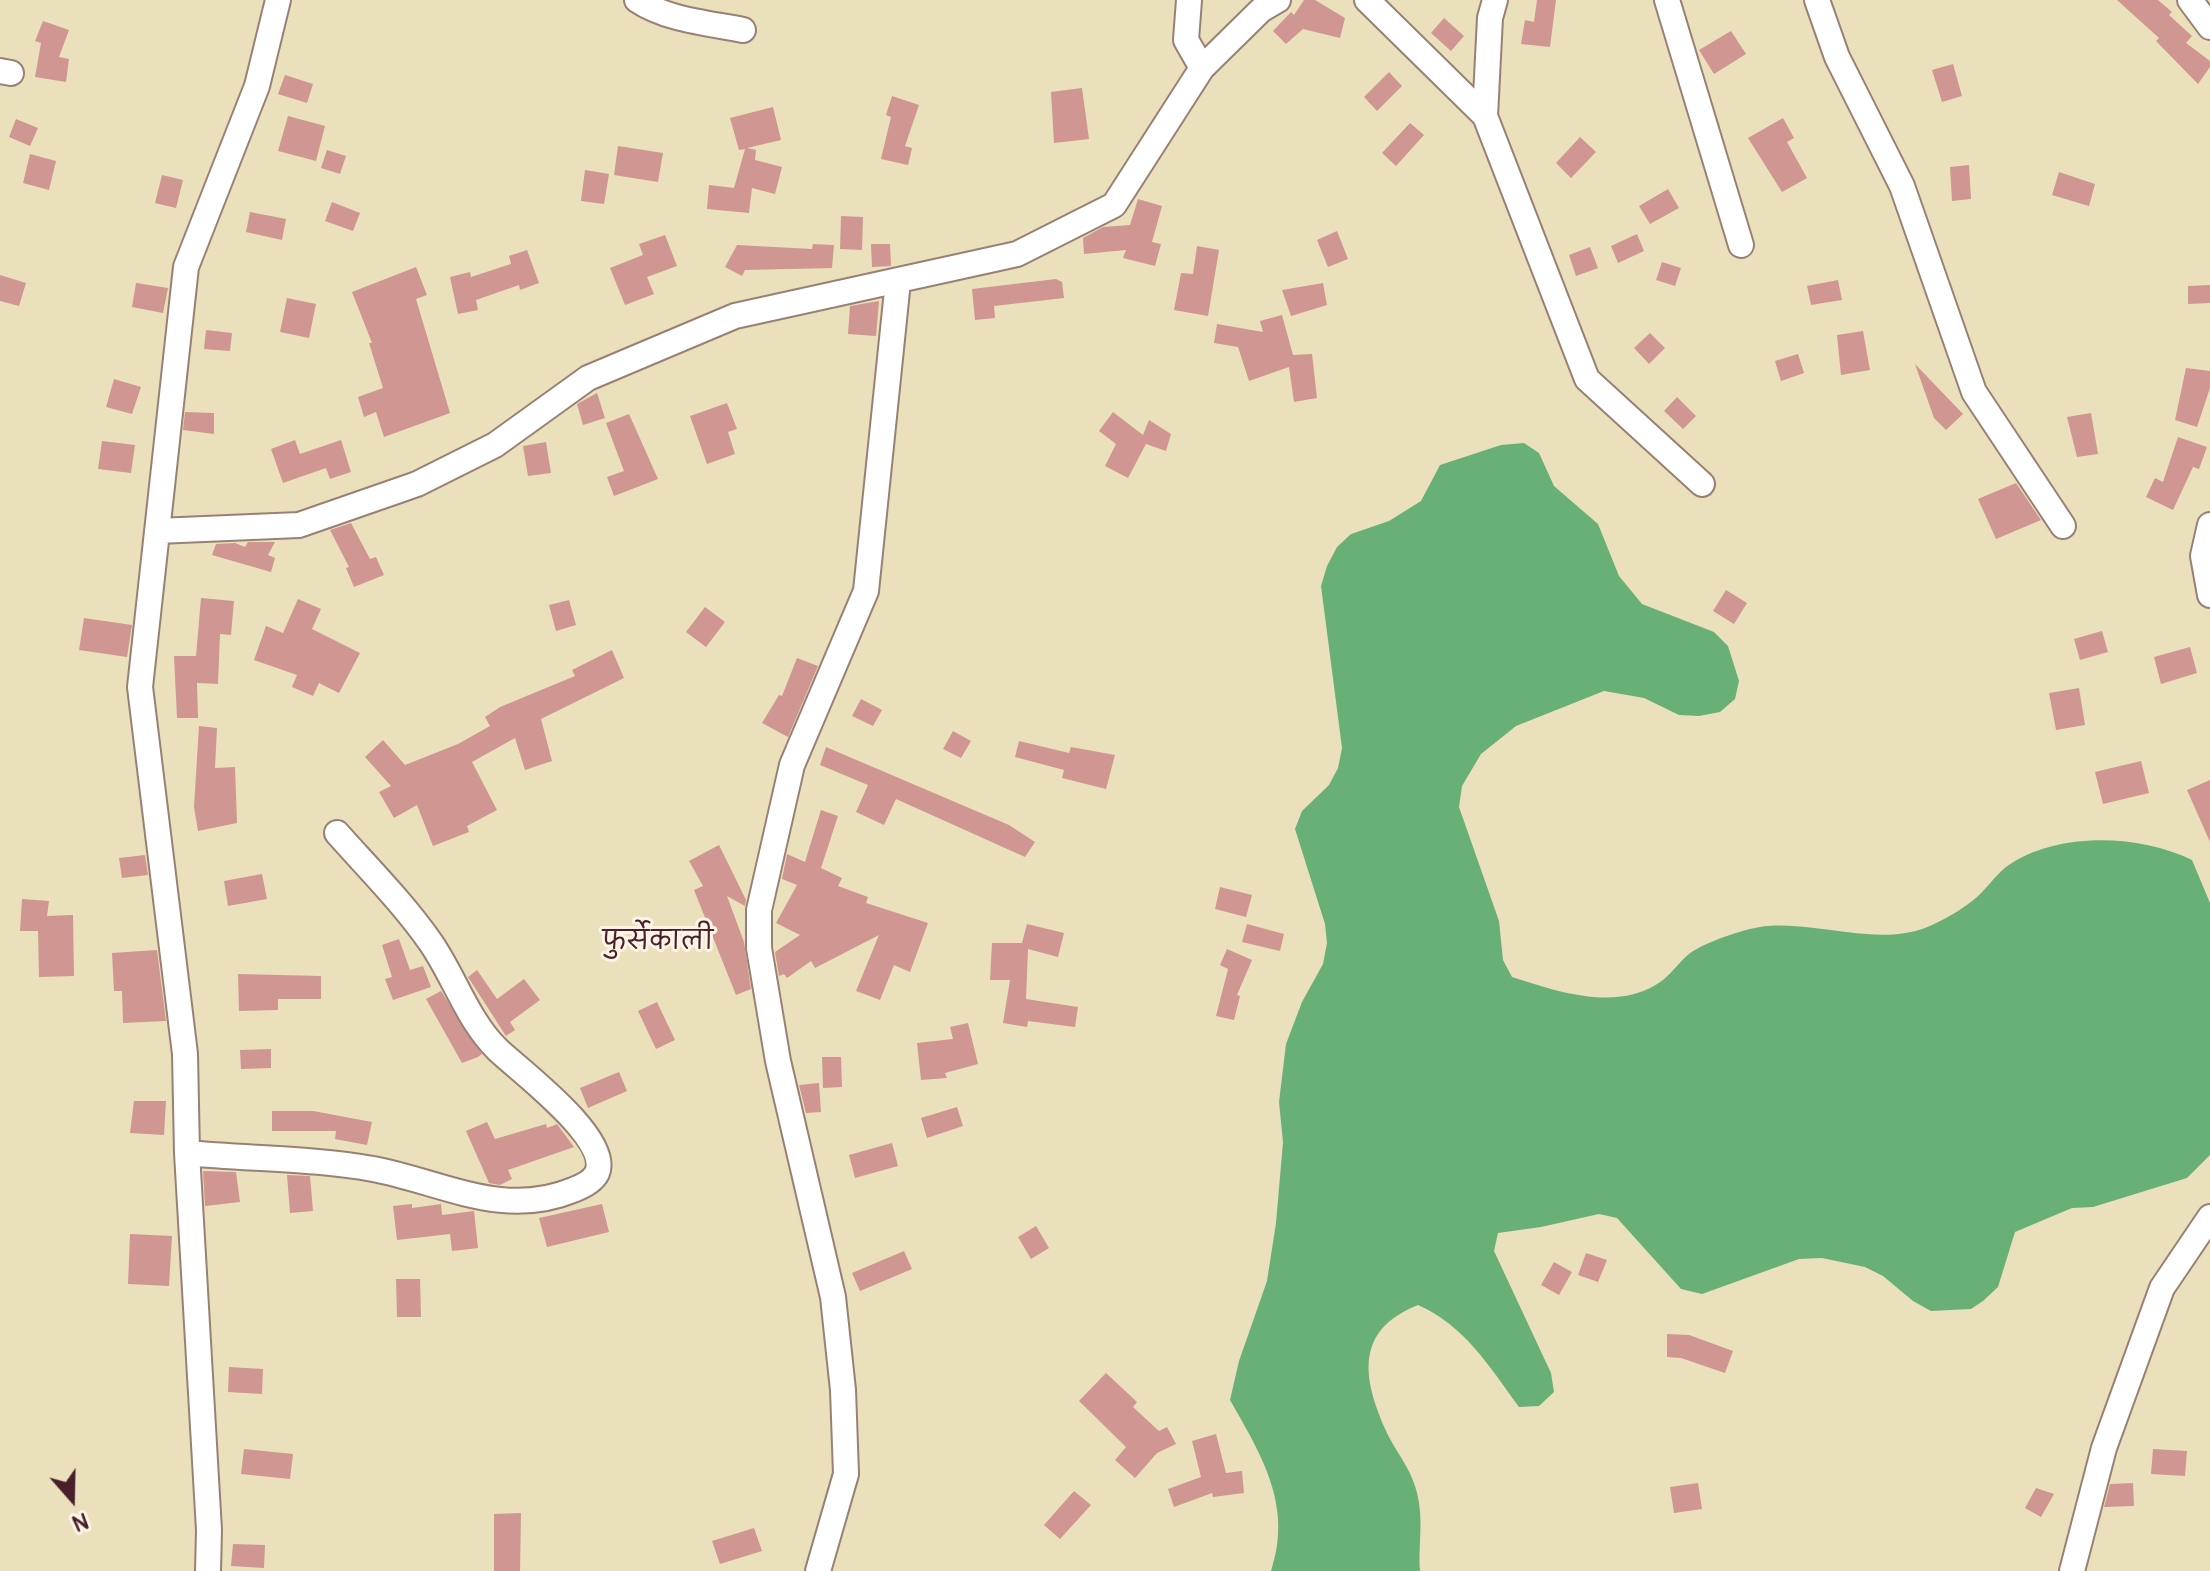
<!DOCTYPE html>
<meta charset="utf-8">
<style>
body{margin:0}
#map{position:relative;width:2210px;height:1571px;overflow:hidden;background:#eae0bc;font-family:Pangolin,sans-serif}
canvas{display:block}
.north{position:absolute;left:32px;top:1459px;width:80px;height:80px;-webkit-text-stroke:6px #fcf5e5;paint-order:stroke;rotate:160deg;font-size:22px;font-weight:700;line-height:32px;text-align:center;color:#4a1f2b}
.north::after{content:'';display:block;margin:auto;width:28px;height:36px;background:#4a1f2b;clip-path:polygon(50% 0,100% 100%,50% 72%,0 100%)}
</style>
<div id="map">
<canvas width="2210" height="1571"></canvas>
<div class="north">N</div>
</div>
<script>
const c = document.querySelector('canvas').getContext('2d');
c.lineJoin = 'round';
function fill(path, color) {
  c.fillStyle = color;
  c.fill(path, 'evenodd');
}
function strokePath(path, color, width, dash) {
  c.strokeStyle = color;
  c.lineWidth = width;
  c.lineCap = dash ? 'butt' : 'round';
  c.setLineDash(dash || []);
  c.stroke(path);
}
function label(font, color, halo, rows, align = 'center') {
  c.font = font + ' Pangolin,"Playpen Sans Deva",sans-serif';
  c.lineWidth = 6;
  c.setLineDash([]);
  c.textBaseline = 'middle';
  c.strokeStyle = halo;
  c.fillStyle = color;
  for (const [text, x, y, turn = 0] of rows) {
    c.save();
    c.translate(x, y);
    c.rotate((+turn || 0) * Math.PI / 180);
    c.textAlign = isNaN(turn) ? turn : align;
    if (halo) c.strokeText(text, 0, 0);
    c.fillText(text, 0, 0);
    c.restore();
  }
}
const forest = new Path2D(`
 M1524,443L1539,453L1554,486L1598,524L1619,576L1642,604L1714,632L1728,646L1739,681L1735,699L1720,712L1699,716L1679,715L1644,698L1604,691L1516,726L1481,754L1462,786L1459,807L1499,921L1503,960L1512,977C1559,992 1619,1013 1663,980C1673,972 1680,961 1689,954C1704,942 1749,927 1768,926C1819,922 1876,946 1925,928C1942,921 1962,910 1977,897C1987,888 1995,876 2006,867C2055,831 2140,834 2192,860L2210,903V1155L2187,1178L2093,1207L2072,1208L2015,1232L1998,1287L1983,1301L1971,1309L1931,1311L1913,1301L1883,1276L1865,1267L1822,1258L1799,1259L1702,1294L1681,1289L1617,1218L1599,1214L1541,1227L1498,1233L1494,1251L1551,1373L1554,1392L1539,1406L1519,1407C1490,1367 1464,1325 1418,1305C1352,1331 1363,1382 1389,1437C1398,1454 1409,1467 1415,1486C1425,1517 1418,1541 1420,1571H1271C1293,1506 1262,1456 1230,1400L1239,1361L1267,1281L1276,1223L1283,1142L1279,1102L1286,1044L1302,1002L1323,964L1327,943L1325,924L1295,829L1302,811L1329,785L1338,768L1342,748L1321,586L1327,566L1337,547L1351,534L1389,521L1421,501L1440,465L1501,445Z`);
const building = new Path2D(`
 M1304,0H1315L1345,18L1340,38L1303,29L1286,44L1273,31L1291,12L1294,15Z
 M1537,0H1556L1550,47L1521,44L1525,20L1534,22Z
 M2117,0H2158L2172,12L2169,15L2192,36L2186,43L2210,61V67L2198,84L2156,41L2159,38Z
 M1444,18L1464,36L1451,51L1431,33Z
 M43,21L69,30L59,57L69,59L66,82L35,77L41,43L35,41Z
 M1731,31L1746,54L1714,74L1699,50Z
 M1953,64L1962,96L1942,102L1932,70Z
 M1389,72L1402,86L1377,111L1364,97Z
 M285,75L313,84L307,103L278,94Z
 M1082,88L1089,139L1054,143L1051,92Z
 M892,96L919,105L905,146L912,148L908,165L881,159L891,117L886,115Z
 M773,107L781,140L747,148L756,150L755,160L782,167L775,194L752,188L749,213L707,209L709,185L734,188L745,149L739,150L730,118Z
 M288,116L325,126L316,161L278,151Z
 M1783,118L1794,138L1787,142L1807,178L1782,192L1748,138Z
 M16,119L38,128L30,146L9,137Z
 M1410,123L1424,135L1396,166L1382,153Z
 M1580,137L1596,152L1571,178L1556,163Z
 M618,146L663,153L658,182L614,175Z
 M327,150L346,156L340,174L321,168Z
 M30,154L56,161L49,190L23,183Z
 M1969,165L1971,199L1952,201L1950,167Z
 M585,170L609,174L604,204L581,201Z
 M2059,172L2095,184L2089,206L2052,195Z
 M162,175L183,180L176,208L155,203Z
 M1668,189L1679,208L1650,224L1639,206Z
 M1138,199L1162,206L1152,242L1161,244L1155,266L1123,258L1126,250L1084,254L1083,238L1103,227L1130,225Z
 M332,202L360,213L353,231L325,221Z
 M250,212L286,219L282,240L246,232Z
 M841,216L863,217L862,250L840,249Z
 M1337,231L1348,259L1328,267L1317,240Z
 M1637,234L1644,251L1618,263L1611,246Z
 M665,235L677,266L647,277L654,294L625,305L610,268L643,255L639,244Z
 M813,244L834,245L832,268L745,270L742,276L725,267L737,245L812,249Z
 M871,244H890L891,266L872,267Z
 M1197,246L1219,250L1208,316L1174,310L1181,273L1193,274Z
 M1590,247L1598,268L1576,276L1569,255Z
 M527,250L539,283L520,290L519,285L476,300L478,310L458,314L450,277L470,272L471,277L511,264L509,256Z
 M1662,262L1681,268L1675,286L1656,280Z
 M416,267L427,295L416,299L450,413L384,437L376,412L364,417L358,397L383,388L369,343H372L352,292Z
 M0,275L26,283L19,306L0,301Z
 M1056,279L1062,282L1064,298L994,306L995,318L975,320L972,289Z
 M1838,280L1842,300L1811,305L1807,286Z
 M136,283L168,288L163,313L132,307Z
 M1323,283L1327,305L1291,316L1282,290Z
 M2210,285V303L2188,304V286Z
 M287,298L316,304L309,338L280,332Z
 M879,301L876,336L848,334L850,306Z
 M1282,315L1293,355L1312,354L1317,398L1294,402L1289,367L1249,381L1238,347L1214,343L1217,324L1263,332L1260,321Z
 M206,330L232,333L230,351L204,349Z
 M1863,331L1870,370L1841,375L1837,335Z
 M1650,333L1665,348L1649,364L1634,348Z
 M1798,354L1804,373L1781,381L1775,361Z
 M1915,364L1963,414L1946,430L1934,418Z
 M2186,368L2210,371V388L2197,427L2175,420Z
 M114,379L141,387L132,414L106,407Z
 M597,393L605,418L583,425L577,404Z
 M1677,397L1696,416L1683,429L1664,411Z
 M727,403L737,429L728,432L735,454L707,464L690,416Z
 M185,412L214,413V434L183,430Z
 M1113,412L1143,435L1149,420L1171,434L1166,451L1146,444L1128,478L1105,466L1116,444L1099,431Z
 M2091,413L2098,454L2077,457L2067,417Z
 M629,414L658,479L614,496L607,477L624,471L606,423Z
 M2178,437L2207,447L2199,469L2193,467L2173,510L2146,497L2155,478L2163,482Z
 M295,440L300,454L341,440L351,472L330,479L326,468L283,483L271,449Z
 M102,441L135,445L131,473L98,469Z
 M546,442L551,473L528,476L523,446Z
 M2016,483L2041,520L1996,539L1978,499Z
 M351,523L370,559L376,557L384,575L354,587L346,568L349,567L330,530Z
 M248,542H275L268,555L275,558L271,572L212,555L216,544L235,543L245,547Z
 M1726,590L1747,603L1734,624L1713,611Z
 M201,598L234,601L231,635L220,634L218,684L197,683L198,718H177L174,656H196Z
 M298,599L321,609L312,629L360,653L339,693L319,683L313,696L292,687L297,675L254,660L266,626L283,633Z
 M569,600L576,625L556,631L549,605Z
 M705,607L725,622L706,647L686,632Z
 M84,618L132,625L127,657L79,650Z
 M2102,631L2108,652L2080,660L2074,639Z
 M2190,647L2197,673L2161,684L2154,657Z
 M612,650L624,678L541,719L552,761L525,770L515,738L472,762L497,810L467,826L469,832L433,846L417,805L394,818L379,792L391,786L365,757L383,740L405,765L458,744L490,726L485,717L500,707L575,676L572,670Z
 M797,658L818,666L788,737L762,723L779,695L782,696Z
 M2079,688L2085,725L2056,730L2049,693Z
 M861,699L882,710L873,726L852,716Z
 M199,726L217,728L215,768L235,767L237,823L198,831L194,807Z
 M953,731L971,741L961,758L943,749Z
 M1019,741L1069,753L1071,747L1115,755L1106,789L1062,778L1064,770L1015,757Z
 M826,747L1009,825L1035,842L1025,857L896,799L884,825L856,812L868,785L820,765Z
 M2141,761L2149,793L2103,804L2095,772Z
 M2210,780V842L2187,790Z
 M821,810L838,816L821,868L842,878L838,886L868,897L866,903L928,923L910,972L894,965L880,1000L856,991L879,935L815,968L811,961L787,978L784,974L779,976L775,952L800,935L776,923L797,885L782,879L787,854L805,862Z
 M719,845L746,900L745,906L727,896L744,942L751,989L736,995L694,890L703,886L689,861Z
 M145,855L148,875L122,878L119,858Z
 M262,874L267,899L228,906L224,881Z
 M1220,887L1252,895L1246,917L1215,909Z
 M22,899L49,901L47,916L73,915L74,976L39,977L38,931H20Z
 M1027,924L1064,933L1058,957L1028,949L1026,999L1078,1007L1075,1027L1028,1021L1027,1027L1003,1023L1010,980H990L992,943H1022Z
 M1247,924L1284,934L1280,951L1242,942Z
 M399,939L410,970L423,966L431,987L393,1000L385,979L392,977L382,945Z
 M1227,949L1252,960L1237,995L1240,996L1234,1020L1216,1016L1228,969L1220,965Z
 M157,950L166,1021L123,1023L122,991H114L112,953Z
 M477,970L497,999L524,979L540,1000L510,1022L515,1030L506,1036L468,977Z
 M238,974L321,976V999H278V1010L239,1011Z
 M441,991L482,1054L478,1057L462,1063L426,999Z
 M657,1002L675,1040L656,1049L638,1011Z
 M968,1023L978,1064L945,1073L947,1078L921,1080L917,1043L953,1039L950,1027Z
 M271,1049V1068L241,1069L240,1050Z
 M822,1057H841L842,1087L823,1088Z
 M619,1072L627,1091L588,1108L580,1088Z
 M819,1083L821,1112L806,1113L799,1085Z
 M134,1101H166L164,1135L130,1133Z
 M957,1107L963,1126L927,1138L921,1118Z
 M272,1111H313L372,1122L367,1145L335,1139L336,1131H272Z
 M487,1122L495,1139L546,1124L547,1128L557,1124L574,1147L508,1170L512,1179L500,1185L489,1183L466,1131Z
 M892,1143L898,1166L855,1178L849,1155Z
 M203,1171L236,1172L240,1202L205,1206Z
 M287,1175L310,1176L313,1211L290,1213Z
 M412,1204V1208L441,1204L442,1215L474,1211L478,1248L452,1251L450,1234L397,1240L393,1206Z
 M602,1204L609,1232L547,1247L539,1218Z
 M1036,1226L1049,1248L1031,1259L1018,1237Z
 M130,1234L172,1236L169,1286L128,1284Z
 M904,1251L912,1269L860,1291L852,1273Z
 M1586,1253L1607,1260L1598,1282L1578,1275Z
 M1554,1262L1572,1272L1559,1295L1541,1285Z
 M396,1279H420L421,1317H397Z
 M1667,1334L1689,1335L1733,1351L1725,1373L1681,1358L1667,1357Z
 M229,1367L263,1369L262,1394L228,1392Z
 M1106,1373L1137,1402L1133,1407L1159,1431L1167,1427L1176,1444L1157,1453L1135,1478L1115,1460L1126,1447L1079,1401Z
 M1216,1434L1226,1473L1242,1471L1244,1493L1213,1497L1212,1493L1174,1507L1168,1489L1201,1477L1192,1441Z
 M244,1449L293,1454L290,1479L241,1474Z
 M2153,1449L2187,1451L2185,1476L2151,1474Z
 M1698,1483L1702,1509L1674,1513L1670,1487Z
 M2133,1483L2134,1506L2104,1507L2110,1484Z
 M2036,1488L2054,1494L2041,1517L2025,1508Z
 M1074,1491L1091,1505L1060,1539L1044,1525Z
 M521,1513L520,1571H494V1514Z
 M754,1528L762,1551L720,1564L712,1541Z
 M233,1544L265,1545L264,1568L231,1566Z`);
const minor = new Path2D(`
 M637,0C667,20 708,23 743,30
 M1189,0L1186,40L1202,68
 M1367,0L1485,116
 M1495,0L1490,18L1485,116L1587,379L1702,484
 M1667,0L1741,245
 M1817,0L1837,57L1902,186L1974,392L2063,526
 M2190,0L2210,27
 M0,71L11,73
 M2210,525L2203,556L2210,595
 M157,531L299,525L417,484L495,445L588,378L735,316L1017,254L1114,205L1202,68L1261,10L1278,0
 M187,1153C248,1159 313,1158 373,1169C442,1182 503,1219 573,1190C581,1187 593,1181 597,1173C612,1139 520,1071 498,1050C468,1021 455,978 431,943C404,904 369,869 337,833
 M208,1571L209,1530L187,1153L185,1054L140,687L186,267L257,86L278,0
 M818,1571L846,1474L843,1390L833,1297L778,1061L759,948V910L792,765L866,591L898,281
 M2072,1571L2104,1448L2162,1288L2210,1217`);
const quarterNames = [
 ["फुर्सेकाली",658,942]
];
fill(forest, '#69b077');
fill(building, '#d09691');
strokePath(minor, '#9a8074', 28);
strokePath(minor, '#fff', 24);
label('26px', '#4a1f2b', '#fcf5e5', quarterNames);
</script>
